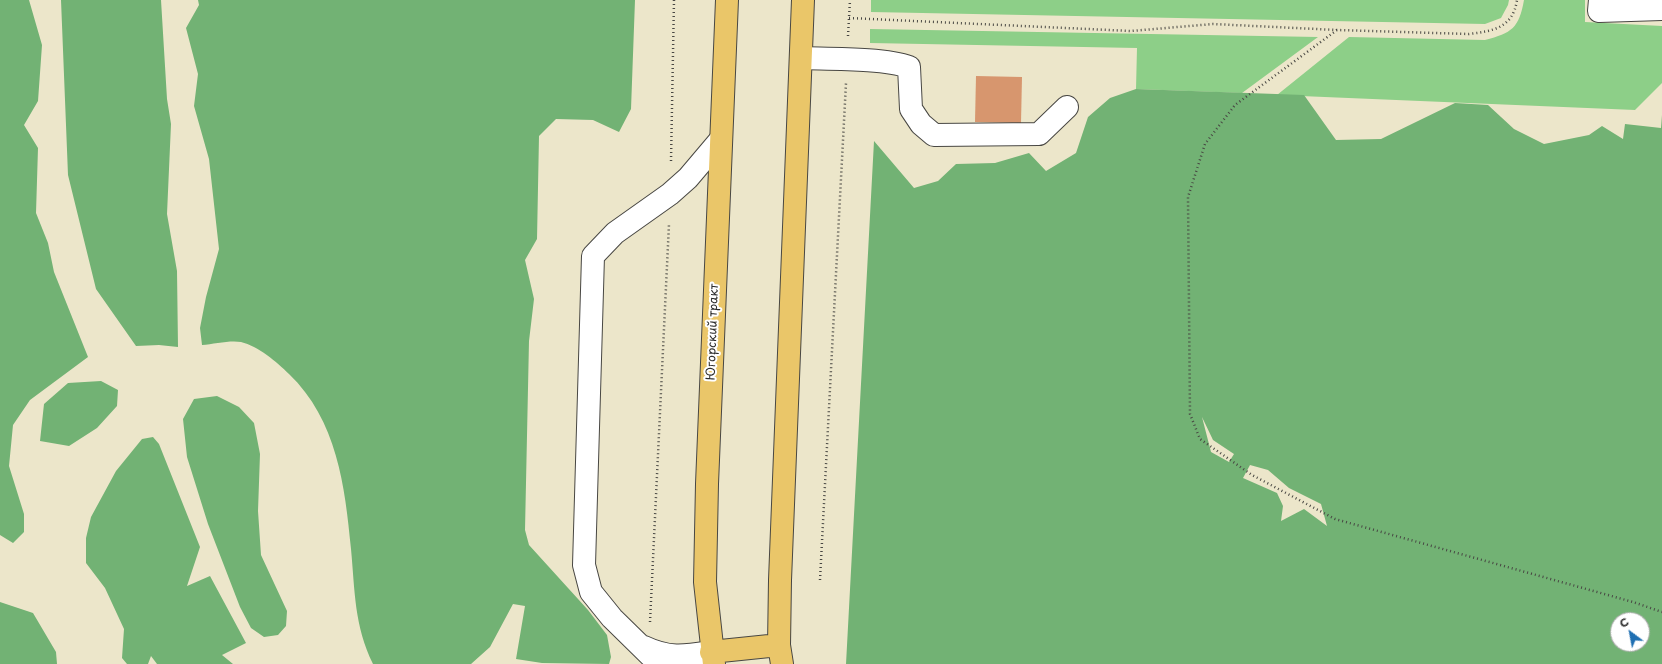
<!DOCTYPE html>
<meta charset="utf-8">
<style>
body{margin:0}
#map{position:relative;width:1662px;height:664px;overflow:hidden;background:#ece6ca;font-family:"Playpen Sans",sans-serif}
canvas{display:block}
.north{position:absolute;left:1610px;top:612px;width:40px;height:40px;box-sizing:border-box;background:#fff;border:1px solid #aaa;border-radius:50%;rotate:328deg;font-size:11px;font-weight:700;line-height:16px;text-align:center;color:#2b2b2b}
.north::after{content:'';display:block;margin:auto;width:14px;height:18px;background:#1f6fb2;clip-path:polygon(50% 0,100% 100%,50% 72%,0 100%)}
</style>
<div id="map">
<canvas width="1662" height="664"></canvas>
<div class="north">С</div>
</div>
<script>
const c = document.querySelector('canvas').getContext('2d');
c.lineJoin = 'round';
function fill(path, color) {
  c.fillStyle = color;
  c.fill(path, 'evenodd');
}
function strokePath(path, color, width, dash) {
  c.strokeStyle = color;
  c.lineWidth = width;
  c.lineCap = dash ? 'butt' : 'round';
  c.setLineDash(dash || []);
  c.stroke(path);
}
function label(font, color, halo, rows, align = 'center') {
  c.font = font + ' "Playpen Sans",sans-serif';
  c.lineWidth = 4;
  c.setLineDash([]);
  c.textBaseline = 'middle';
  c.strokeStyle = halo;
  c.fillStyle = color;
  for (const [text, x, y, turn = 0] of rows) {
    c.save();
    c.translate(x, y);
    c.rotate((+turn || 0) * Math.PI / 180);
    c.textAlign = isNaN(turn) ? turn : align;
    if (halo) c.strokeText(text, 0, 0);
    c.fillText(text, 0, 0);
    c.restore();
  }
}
const green = new Path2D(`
 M871,0H1509L1508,5L1501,18L1485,24L871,12Z
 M1524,0H1585V22L1662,26V83L1635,110L1277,95L1349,37L1485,40C1512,33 1519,28 1524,0Z
 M870,29L1318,37L1242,93L1136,89L1137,48L870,43Z`);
const forest = new Path2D(`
 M0,0H29L42,45L38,101L24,125L38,148L36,213L48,243L54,272L88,357L30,400L13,425L9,466L24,514V532L13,543L0,535Z
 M61,0H161L167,99L171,124L167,214L177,271L178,347L159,345L136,346L96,289L68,175Z
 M198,0H635L631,109L619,132L593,120L556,119L539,136L537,239L525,260L534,299L529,341L525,530L529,545L588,610L607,635L611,657L609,664L542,663L516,659L525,606L513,604L490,647L471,664H373C354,625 355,591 351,549C345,486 337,420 289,374C277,362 258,346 241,342C230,340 214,344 202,345L200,328L206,297L219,249L209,159L194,106L198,74L186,28L199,5Z
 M1136,89L1304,95L1336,140L1381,139L1455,103L1488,105L1514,129L1544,144L1589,135L1602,126L1623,139L1625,124L1661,128L1662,115V664H846L874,141L914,188L938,181L956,164L995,163L1029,153L1046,171L1076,153L1088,117L1110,98ZM1202,417L1213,440L1234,454L1229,462L1211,452ZM1250,465L1268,470L1289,488L1321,504L1327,526L1304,509L1281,521L1283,506L1277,493L1243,478ZM1618,620H1642V644H1618Z
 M101,381L118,390L117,406L97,428L69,446L40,441L44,404L68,383Z
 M217,396L239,407L254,423L260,454L258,511L261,555L287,611L286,626L278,635L264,637L251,628L240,607L208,524L187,457L183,419L194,399Z
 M153,437L159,444L200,547L187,586L210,576L246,643L222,655L233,664H157L151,656L148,664H127L122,658L124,629L105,588L86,563V538L91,517L116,471L142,439Z
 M0,602L33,613L56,652L57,664H0Z`);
const building = new Path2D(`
 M976,76L1022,77L1021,123L975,122Z`);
const path = new Path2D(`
 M849,18L1131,31L1213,24L1337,30L1469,34C1493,31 1513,28 1517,0
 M1337,30L1235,105L1205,144L1188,197L1190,414L1200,439L1252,475L1335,519L1633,602L1662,612
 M848,36L850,0
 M671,161L674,0
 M820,580L846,83
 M650,622L669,224`);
const minor = new Path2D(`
 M1600,0L1599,11L1662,9
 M801,58C829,59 885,58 909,67L911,109L921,124L934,135L1039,134L1067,107
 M644,647C669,659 685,656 711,652
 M659,664L612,618L591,592L584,565L593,256L615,233L670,194L688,178L721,139`);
const major = new Path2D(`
 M711,652L779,645
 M714,664L705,582L707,484L727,0
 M782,664L779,645L780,580L803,0`);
const streetNames = [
 ["Югорский тракт",713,332,-88]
];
fill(green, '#8dcf88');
fill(forest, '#72b274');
fill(building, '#d7966e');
strokePath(minor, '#484743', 24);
strokePath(major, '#484743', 24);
strokePath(path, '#484743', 2.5, [1, 3]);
strokePath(minor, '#fff', 22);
strokePath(major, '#eac669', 22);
label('12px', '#2b2b2b', '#fff', streetNames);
</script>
